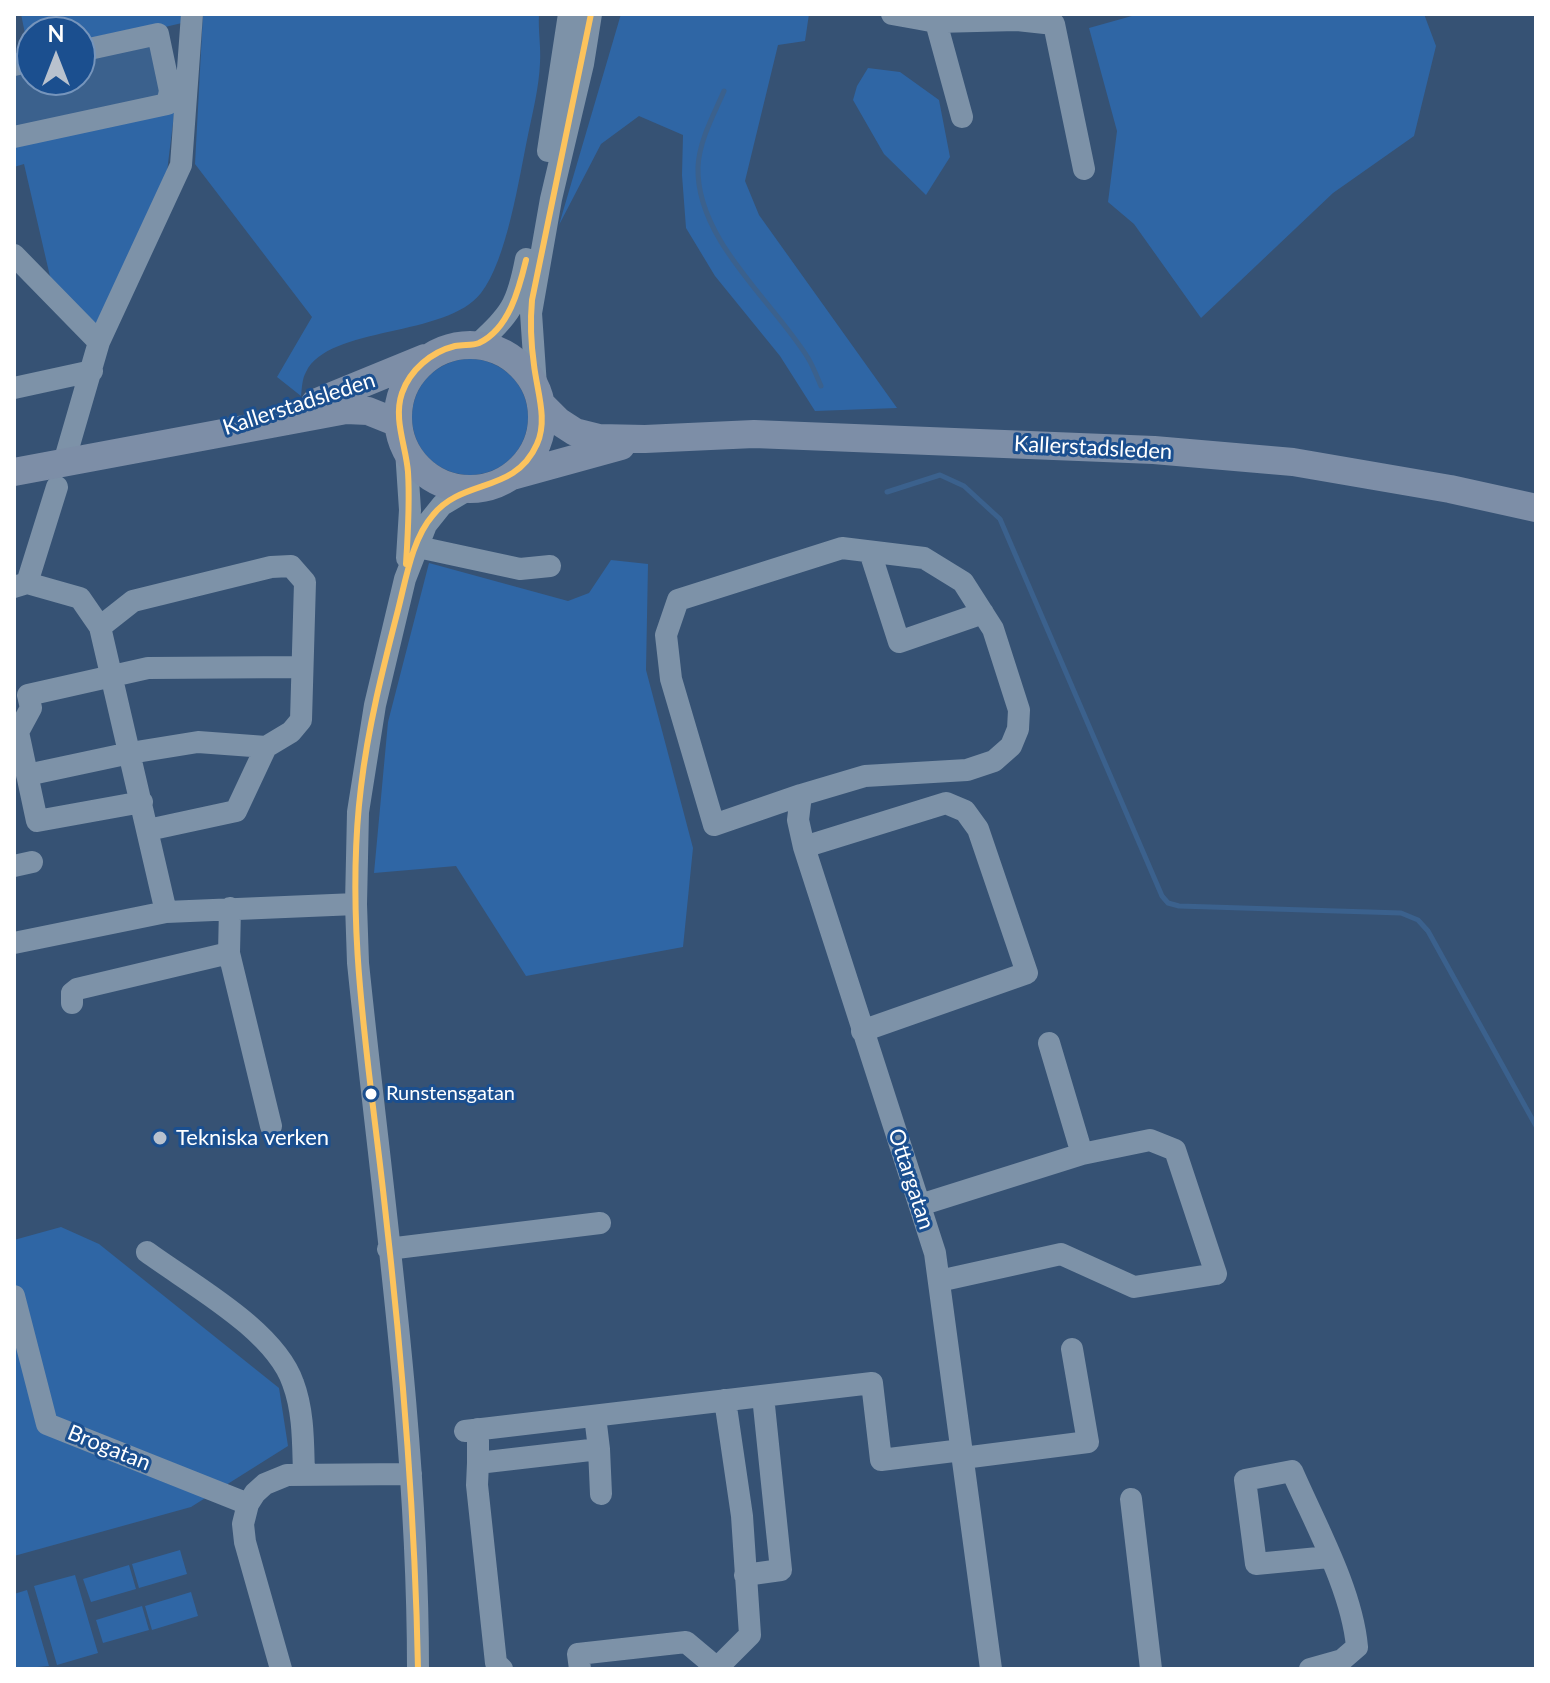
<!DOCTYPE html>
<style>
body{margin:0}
#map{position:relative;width:1550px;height:1683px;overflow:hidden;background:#365274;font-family:Lato,sans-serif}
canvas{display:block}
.frame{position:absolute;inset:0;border:16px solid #fff;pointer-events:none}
.north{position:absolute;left:16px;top:16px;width:80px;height:80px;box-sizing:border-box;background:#1b4f8f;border:2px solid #7695bc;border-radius:50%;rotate:0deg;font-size:22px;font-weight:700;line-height:32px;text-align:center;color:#fff}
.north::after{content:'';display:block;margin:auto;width:28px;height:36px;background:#b9c2ce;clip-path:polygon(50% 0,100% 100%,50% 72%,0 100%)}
</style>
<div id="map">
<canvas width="1550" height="1683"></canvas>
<div class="frame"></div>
<div class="north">N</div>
</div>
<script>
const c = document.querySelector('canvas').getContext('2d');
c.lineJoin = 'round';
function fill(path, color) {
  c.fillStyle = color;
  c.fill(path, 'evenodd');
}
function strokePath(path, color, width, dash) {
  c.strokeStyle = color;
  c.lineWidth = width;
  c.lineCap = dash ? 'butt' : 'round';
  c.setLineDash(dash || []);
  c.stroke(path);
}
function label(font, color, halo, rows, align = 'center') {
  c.font = font + ' Lato,sans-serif';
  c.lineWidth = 6;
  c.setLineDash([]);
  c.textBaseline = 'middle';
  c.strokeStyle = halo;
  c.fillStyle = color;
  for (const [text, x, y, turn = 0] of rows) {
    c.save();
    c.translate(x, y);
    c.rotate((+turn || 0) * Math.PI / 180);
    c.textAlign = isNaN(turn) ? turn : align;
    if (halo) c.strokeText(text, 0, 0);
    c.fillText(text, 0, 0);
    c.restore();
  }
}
const green = new Path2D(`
 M21,14H182V23L80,47V32H32L30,58Z
 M203,14H539C538,31 541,46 540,63C539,87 533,111 528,135C519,178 507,260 481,293C446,338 329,325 306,372C302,379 302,388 301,396L277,377L312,317L195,164Z
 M621,14H809L805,41L778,45L745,181L759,215L897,408L815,411L780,356L715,276L686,228L682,175L683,135L639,116L601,144L559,225Z
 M1139,14H1424L1436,46L1414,136L1333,193L1201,318L1134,224L1108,202L1117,131L1089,28Z
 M868,68L900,72L939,100L950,157L926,195L884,154L853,100L857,86Z
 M175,106L167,172L98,324L94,325L52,285L24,164L14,167L16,177H14V142Z
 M412 417a58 58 0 1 1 116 0a58 58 0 1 1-116 0Z
 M611,560L648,564L646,670L693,848L683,947L526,976L456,866L374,873L388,722L429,563L568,601L589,593Z
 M61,1227L99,1244L279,1388L288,1446L191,1507L14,1556V1240Z
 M180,1550L187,1574L139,1588L132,1564Z
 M129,1565L136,1589L91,1602L83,1579Z
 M75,1575L98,1653L57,1665L34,1586Z
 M27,1590L49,1666L14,1669V1594Z
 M191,1592L198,1616L152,1630L145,1606Z
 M142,1606L149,1630L103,1643L96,1620Z`);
const water = new Path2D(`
 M154,42L166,97L14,130V73L32,69V80H80V58Z`);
const stream = new Path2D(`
 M724,91C714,114 699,141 698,167C696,240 773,301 808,358C813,366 817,377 821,386
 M887,492L940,475L964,486L1000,519L1162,896L1168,903L1179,906L1401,913L1418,920L1428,931L1536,1126`);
const minor = new Path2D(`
 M892,14L920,19L922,14
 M920,19L936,22L962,117
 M936,22L1017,20L1054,24L1084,169
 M14,65L32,61
 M14,137L167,104L170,91L158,34L80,51
 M548,151L569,14
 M14,255L99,342
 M477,345C511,313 517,306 526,259
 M536,386L531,313L551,199L583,64L591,14
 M14,388L92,371
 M406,450L410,510L407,558
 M67,452L99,342L181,165L192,14
 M418,547L520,569L550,566
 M870,552L899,642L983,613
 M27,583L57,487
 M14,587L27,583L80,598L100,627L166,912
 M100,627L133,601L271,567L291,566L305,582L301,720L291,732L266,747L236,811L148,830
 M27,775L130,753L198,742L266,747
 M801,795L714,825L671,679L666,635L678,600L842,548L924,558L963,582L993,629L1019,710L1018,729L1011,746L994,761L967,770L865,776L801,795L798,820L804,847L935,1253L991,1669
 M142,802L37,821L18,732L31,708L28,695L148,668L302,667
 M804,847L946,803L965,811L978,829L1027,973L862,1031
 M14,866L32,862
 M230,908L229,953L271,1126
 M14,943L166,912L356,904
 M72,1003V993L77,989L229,953
 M1049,1043L1082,1154
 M920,1205L1082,1154L1150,1140L1175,1150L1216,1274L1134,1287L1061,1254L939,1281
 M388,1249L600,1223
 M147,1252C192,1285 275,1330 293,1383C304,1412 303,1445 304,1475
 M14,1296L47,1424L248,1504L255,1493L265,1484L287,1475L411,1474
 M478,1429V1463L599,1449L595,1416
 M465,1431L872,1383L881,1460L962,1450
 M599,1449L601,1494
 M963,1458L1088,1442L1072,1349
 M478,1463L477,1485L496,1663L502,1669
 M1131,1499L1151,1669
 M248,1504L243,1524L245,1542L281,1669
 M745,1575L781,1570L763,1396
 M418,1669C418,1433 382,1198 358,963L356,904L358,812L375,705L405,579L426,525L442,505L469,489
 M580,1669L578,1654L686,1642L717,1668L750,1635L742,1516L725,1400
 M1310,1669L1342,1660L1357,1647C1352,1590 1315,1524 1292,1471L1245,1480L1256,1564L1329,1557`);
const major = new Path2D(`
 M398 417a72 72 0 1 1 144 0a72 72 0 1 1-144 0Z
 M315,403L425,358
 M542,405L558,421L575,432L599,438L645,439L754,434L1154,450L1293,462L1450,489L1536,508
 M14,472L346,410L368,411L398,423
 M512,476L621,446`);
const bus1 = new Path2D(`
 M406,564C408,533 410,503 408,472C406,446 393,419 402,393C410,370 431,352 455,346C463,344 472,346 479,343C509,329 519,289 526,260
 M418,1669C415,1511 402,1355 384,1199C369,1063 344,924 361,787C368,727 383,668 398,610C406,579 412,539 433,515C463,478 515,494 537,444C548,420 537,391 534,365C531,344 530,322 532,300L591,14`);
const markers = [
 [371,1094,7,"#fff"],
 [160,1138,8,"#b9c2ce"]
];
const busNames = [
 ["Runstensgatan",386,1094]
];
const streetNames = [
 ["Kallerstadsleden",299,404,-18],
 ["Kallerstadsleden",1093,448,3],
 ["Ottargatan",911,1179,72],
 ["Brogatan",109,1448,22]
];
const poiNames = [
 ["Tekniska verken",176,1138]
];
fill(green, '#2f66a5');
fill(water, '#3b618d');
strokePath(stream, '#3b618d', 5);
strokePath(minor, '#7d92a8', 22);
strokePath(major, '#7d8ea7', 28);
strokePath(bus1, '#fcc35d', 6);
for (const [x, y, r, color] of markers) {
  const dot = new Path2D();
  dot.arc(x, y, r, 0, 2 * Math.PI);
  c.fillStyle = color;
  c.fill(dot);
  strokePath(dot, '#1b4f8f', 3);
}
label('20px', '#fff', '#1b4f8f', busNames, 'left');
label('22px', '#fff', '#1b4f8f', streetNames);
label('22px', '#fff', '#1b4f8f', poiNames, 'left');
</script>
